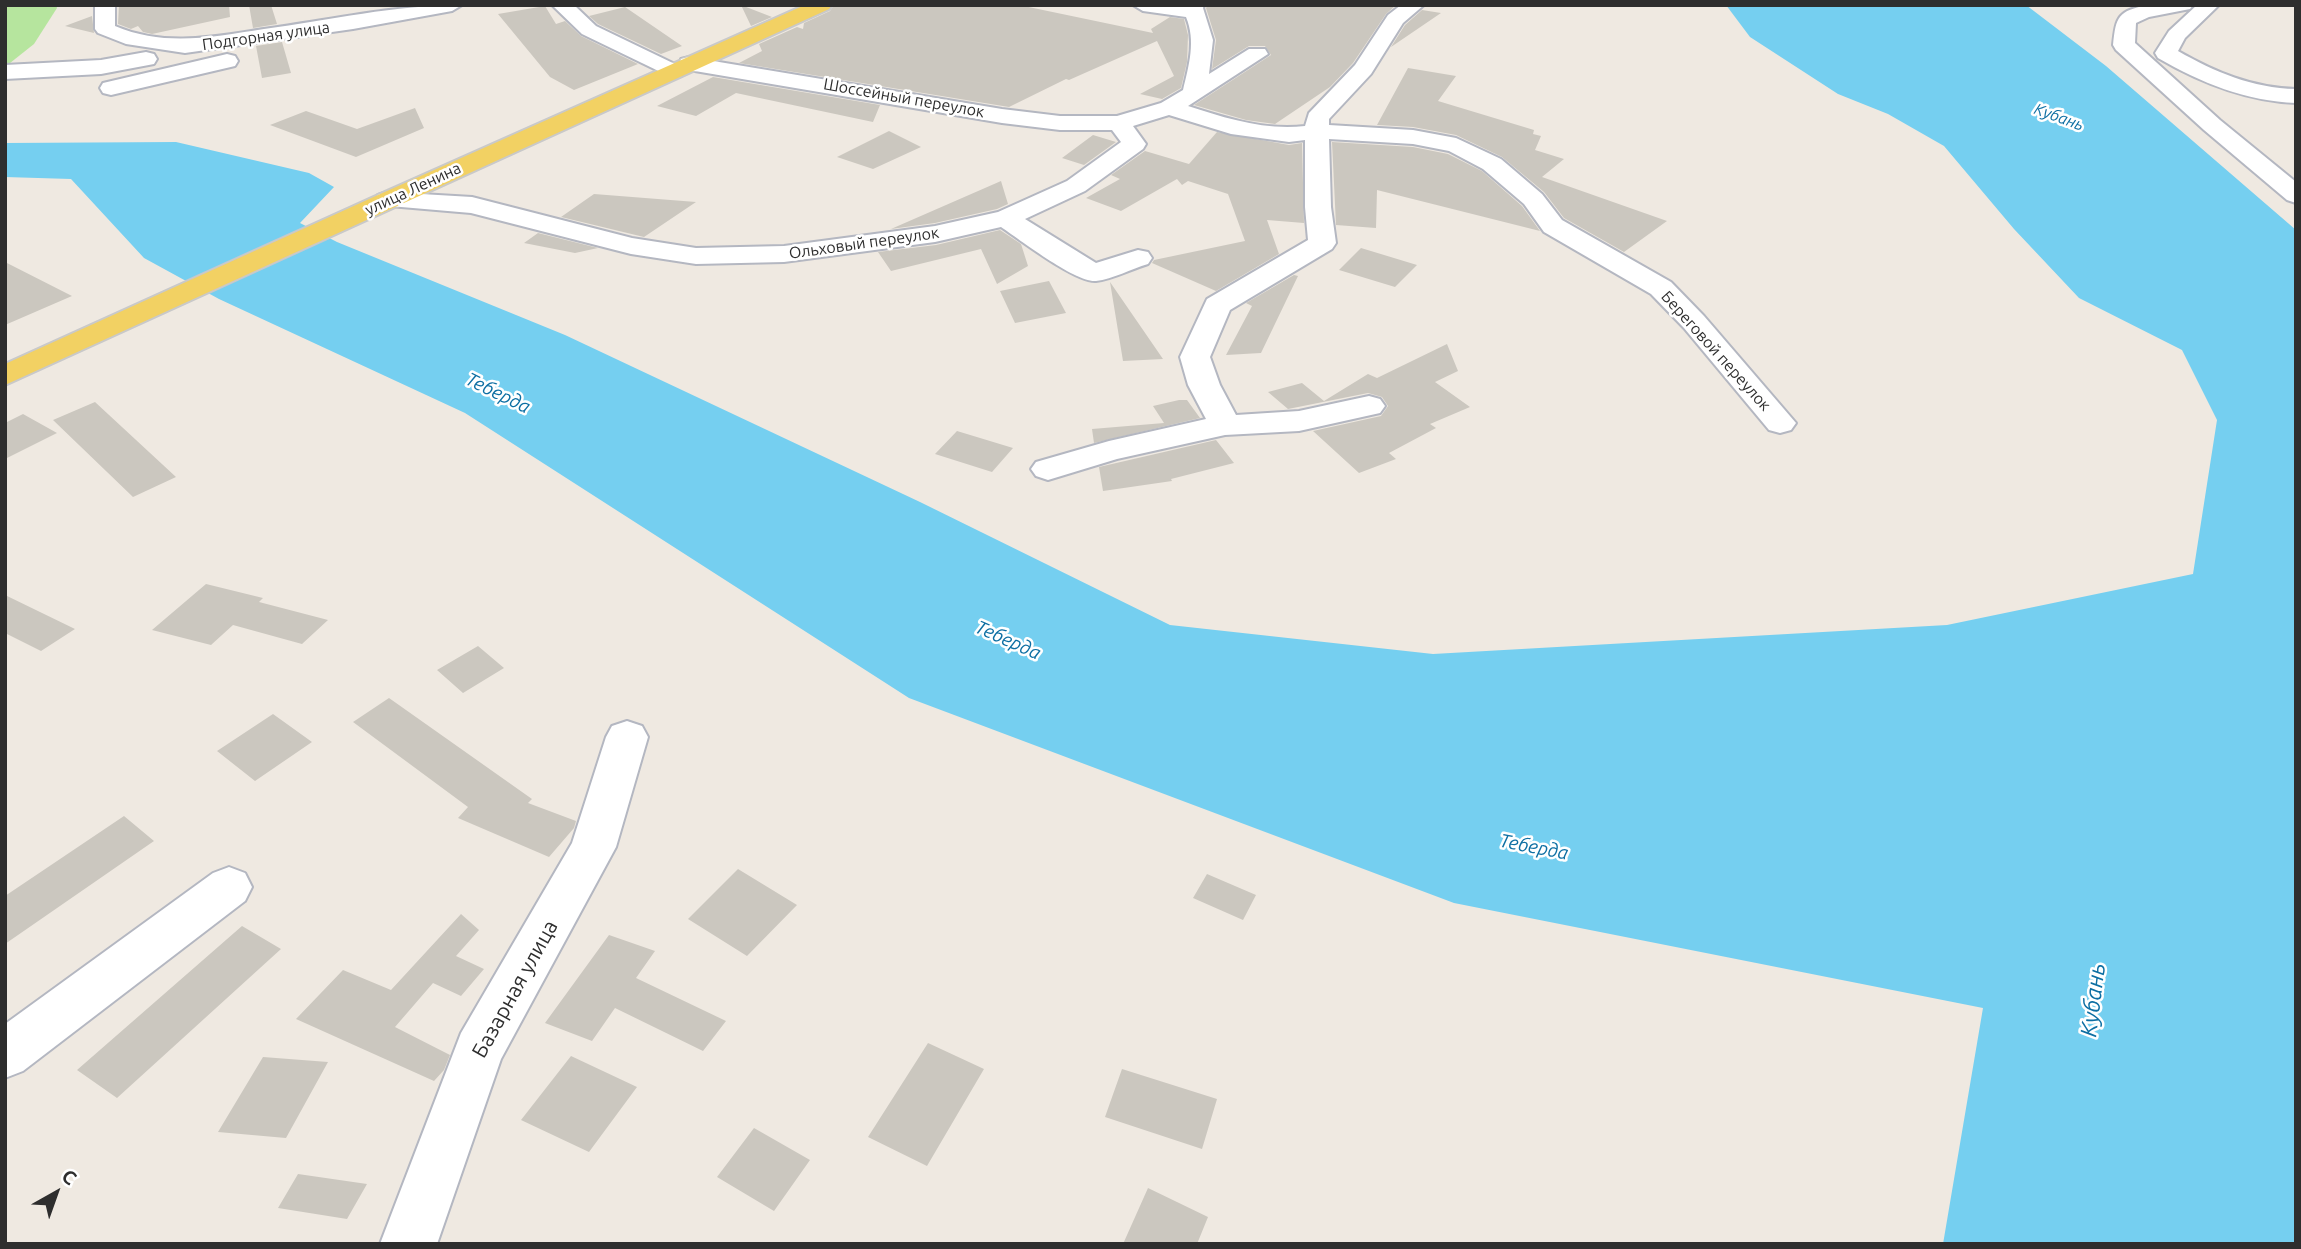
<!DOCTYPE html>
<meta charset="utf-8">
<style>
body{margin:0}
#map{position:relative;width:2301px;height:1249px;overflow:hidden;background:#efe9e1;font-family:Ubuntu,sans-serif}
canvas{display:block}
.frame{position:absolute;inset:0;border:7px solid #2e2e2e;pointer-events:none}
.north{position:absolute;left:21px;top:1158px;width:70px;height:70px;-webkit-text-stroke:5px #fff;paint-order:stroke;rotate:40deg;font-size:19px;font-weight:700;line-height:28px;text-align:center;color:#2e2e2e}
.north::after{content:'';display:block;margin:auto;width:24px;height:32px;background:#2e2e2e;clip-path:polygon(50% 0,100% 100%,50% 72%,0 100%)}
</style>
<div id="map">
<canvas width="2301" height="1249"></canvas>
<div class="frame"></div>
<div class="north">С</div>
</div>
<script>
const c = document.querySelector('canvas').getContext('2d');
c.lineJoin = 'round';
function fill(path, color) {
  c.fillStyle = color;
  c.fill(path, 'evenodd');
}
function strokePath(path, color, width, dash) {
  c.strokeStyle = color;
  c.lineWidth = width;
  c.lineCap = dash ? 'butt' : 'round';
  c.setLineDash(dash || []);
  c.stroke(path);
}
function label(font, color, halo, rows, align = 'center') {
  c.font = font + ' Ubuntu,sans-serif';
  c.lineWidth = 5;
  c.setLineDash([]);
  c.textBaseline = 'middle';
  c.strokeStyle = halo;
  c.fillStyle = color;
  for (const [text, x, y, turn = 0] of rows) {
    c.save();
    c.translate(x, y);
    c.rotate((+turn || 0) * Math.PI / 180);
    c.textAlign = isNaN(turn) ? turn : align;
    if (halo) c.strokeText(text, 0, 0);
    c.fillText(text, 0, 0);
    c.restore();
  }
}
const green = new Path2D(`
 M5,5H56L57,8L34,44L5,67Z`);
const water = new Path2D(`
 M1726,5H2026L2106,66L2296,230V1244H1943L1983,1008L1454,903L909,698L465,413L219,299L144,258L71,179L5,177V143L176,142L309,173L334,187L300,223L337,242L565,335L920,502L1170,625L1433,654L1947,625L2193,574L2217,420L2182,350L2079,298L2014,229L1944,146L1888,114L1838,94L1750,37Z`);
const building = new Path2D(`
 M119,5H229L230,17L152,34L143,32L138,26L131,29L118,24Z
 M249,5H271L277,24L253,28Z
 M741,5L772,17L751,26Z
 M834,5H1019L1153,33L1151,29L1170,17L1184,19L1188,35L1187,62L1181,88L1162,99L1140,94L1174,76L1157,41L1069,80L1066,79L1009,107L739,63L762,51L759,44L797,27L803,29L804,23L830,11Z
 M1208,5H1396L1386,14L1353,63L1330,87L1275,124L1246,120L1194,105L1271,55L1265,46H1249L1212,69L1216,40L1206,8Z
 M545,6L556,24L565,21L581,36L638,64L574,90L550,77L498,14Z
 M625,7L682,46L661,54L598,24L589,16Z
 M1422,10L1441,13L1391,47L1405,25Z
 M92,16L94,33L65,26Z
 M282,42L291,73L262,78L256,46Z
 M1408,68L1456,76L1438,101L1534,130L1533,134L1541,136L1535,150L1564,159L1542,177L1667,221L1624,252L1564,218L1544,192L1502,157L1456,135L1413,127L1377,125Z
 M713,77L880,105L873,122L736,93L696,116L657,106Z
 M415,108L424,128L356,157L270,125L306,111L357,129Z
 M889,131L921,147L873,169L837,157Z
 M1217,132L1289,145L1302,143L1304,223L1267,220L1279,254L1216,291L1152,263L1154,260L1245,241L1228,194L1188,181L1182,185L1177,179L1121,211L1086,198L1120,179L1111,175L1145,151L1189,164Z
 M1093,135L1116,142L1084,165L1062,158Z
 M1332,142L1413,147L1448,154L1482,171L1522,206L1540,231L1377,190L1376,228L1336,225Z
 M1001,181L1008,204L997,209L935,223L891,229Z
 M594,194L696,202L644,237L561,217Z
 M1000,230L1021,244L1028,266L997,284L981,249L891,271L878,252L936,245Z
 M538,233L598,248L575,253L524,243Z
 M1361,248L1417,265L1395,287L1339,270Z
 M5,262L72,296L5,325Z
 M1294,275L1298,276L1261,353L1226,355L1252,306L1246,303Z
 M1049,281L1066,313L1015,323L1000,291Z
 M1110,282L1163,359L1123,361Z
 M1447,344L1458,371L1435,382L1470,407L1430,424L1436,428L1389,453L1396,459L1359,473L1313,431L1381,416L1388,406L1382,397L1368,393L1288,409L1268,392L1302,383L1324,401L1368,374L1377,378Z
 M1179,400H1187L1200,418L1094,443L1092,429L1164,423L1153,406Z
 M95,402L176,477L133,497L53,420Z
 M23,414L57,433L5,459V423Z
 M957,431L1013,448L992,472L935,454Z
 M1216,440L1234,463L1171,479L1172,481L1103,491L1099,467Z
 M206,584L263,598L259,602L328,620L302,644L233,625L211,645L152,630Z
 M5,595L75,629L41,651L5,633Z
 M478,646L504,668L463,693L437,670Z
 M389,698L532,799L528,803L576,821L574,828L549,857L458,818L468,807L353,722Z
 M273,714L312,742L255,781L217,751Z
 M124,816L154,841L5,944V896Z
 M738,869L797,905L747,956L688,919Z
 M1207,874L1256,895L1243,920L1193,898Z
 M461,914L479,930L456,956L484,969L461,996L433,983L395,1027L450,1055L444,1070L434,1081L296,1019L343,970L391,990Z
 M242,926L281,949L117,1098L77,1070Z
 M609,935L655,951L636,978L726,1021L703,1051L615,1008L592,1041L545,1023Z
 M928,1043L984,1069L927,1166L868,1137Z
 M571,1056L637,1087L589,1152L521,1120Z
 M263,1057L328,1062L286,1138L218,1132Z
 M1122,1069L1217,1099L1202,1149L1105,1117Z
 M754,1128L810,1160L774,1211L717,1177Z
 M298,1174L367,1184L347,1219L278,1208Z
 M1148,1188L1208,1217L1197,1244H1123Z`);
const minor = new Path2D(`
 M95,5H115V26C165,47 212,37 264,29C330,20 395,5 462,5L452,11L353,29L185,53L126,44L98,33L95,29Z
 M552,5H574L596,26L679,66L681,59L689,57L1002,109L1060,116H1117L1161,103L1183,90C1189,65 1196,41 1186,17L1143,11L1133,5H1204L1203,8L1213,40L1209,74L1249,49H1265L1268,54L1188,106C1225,118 1266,131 1305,126L1309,113L1355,65L1388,15L1401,5H1424L1403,23L1371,74L1329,119V125L1413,130L1456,138L1501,159L1542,194L1562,220L1671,282L1704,316L1796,423L1791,430L1780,433L1769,430L1684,328L1651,294L1544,232L1524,204L1483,169L1449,151L1413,144L1329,139L1331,207L1336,243L1332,249L1230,310L1210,357L1220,385L1236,415L1299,411L1369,396L1380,399L1385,406L1380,413L1299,431L1225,435L1117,459L1048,480L1036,476L1031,469L1036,462L1109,441L1206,419L1188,385L1180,357L1207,299L1308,240L1305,207V140L1289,142L1231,134L1169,115L1133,126L1146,144L1143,149L1085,191L1025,219L1096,263L1138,250L1148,252L1152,258L1148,264C1131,269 1113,279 1096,281C1076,283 1019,239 1001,227L935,242L784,262L696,264L631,254L471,213L378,205L374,200L378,195L387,192L472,197L632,238L696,248L784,246L935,226L998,212L1067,181L1121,142L1112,130H1060L1002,123L683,69L681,76L673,78L582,34Z
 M2148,5H2193L2190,9L2149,17L2136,23L2135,43L2220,120L2296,182V203L2287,200L2204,130L2116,50L2113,45C2116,16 2118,11 2148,5Z
 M2197,5H2219L2185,38L2178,51C2215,72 2252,88 2296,89V103C2246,101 2201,83 2158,58L2155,53L2169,31Z
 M146,52L154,54L157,59L154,64L101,74L5,79V65L101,60Z
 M227,54L235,56L238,61L235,66L111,95L103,93L100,88L103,83Z
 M627,721L642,726L648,737L616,847L501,1059L437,1244H380L461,1033L572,843L606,737L612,726Z
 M229,867L245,873L252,887L245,901L23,1071L5,1078V1024L213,873Z`);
const major = new Path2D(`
 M805,5H832L829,9L5,385V364L378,195Z`);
const farStreetnames = [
 ["Подгорная улица",266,36,-8],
 ["Шоссейный переулок",904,98,10],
 ["улица Ленина",413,189,-25],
 ["Ольховый переулок",864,243,-8],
 ["Береговой переулок",1716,351,48]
];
const farWaternames = [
 ["Кубань",2059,117,20]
];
const waterNames = [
 ["Теберда",498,393,26],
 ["Теберда",1008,640,24],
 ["Теберда",1534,847,11]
];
const nearStreetnames = [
 ["Базарная улица",515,989,-61]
];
const nearWaternames = [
 ["Кубань",2093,1000,-83]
];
fill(green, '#b6e59e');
fill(water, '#75cff0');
fill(building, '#cbc7bf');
strokePath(minor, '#b4b7c1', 4);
strokePath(major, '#c9c9c9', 4);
fill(minor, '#fff');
fill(major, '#f2d163');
label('16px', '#2e2e2e', '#fff', farStreetnames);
label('italic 16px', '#0d6fa3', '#fff', farWaternames);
label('italic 19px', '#0d6fa3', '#fff', waterNames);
label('21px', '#2e2e2e', '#fff', nearStreetnames);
label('italic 23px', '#0d6fa3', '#fff', nearWaternames);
</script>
